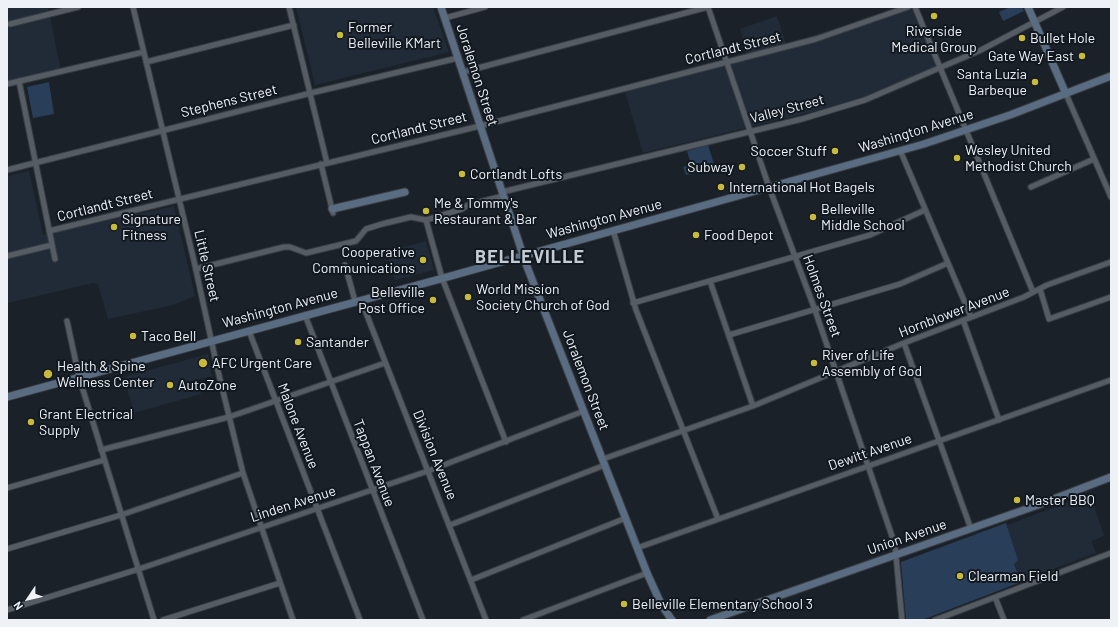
<!DOCTYPE html>
<style>
body{margin:0}
#map{position:relative;width:1118px;height:627px;overflow:hidden;background:#1b2128;font-family:Barlow,sans-serif}
canvas{display:block}
.frame{position:absolute;inset:0;border:8px solid #eef2f7;pointer-events:none}
.north{position:absolute;left:8px;top:579px;width:40px;height:40px;-webkit-text-stroke:3px #12181f;paint-order:stroke;rotate:235deg;font-size:11px;font-weight:700;line-height:16px;text-align:center;color:#eef2f7}
.north::after{content:'';display:block;margin:auto;width:14px;height:18px;background:#eef2f7;clip-path:polygon(50% 0,100% 100%,50% 72%,0 100%)}
</style>
<div id="map">
<canvas width="1118" height="627"></canvas>
<div class="frame"></div>
<div class="north">N</div>
</div>
<script>
const c = document.querySelector('canvas').getContext('2d');
c.lineJoin = 'round';
function fill(path, color) {
  c.fillStyle = color;
  c.fill(path, 'evenodd');
}
function strokePath(path, color, width, dash) {
  c.strokeStyle = color;
  c.lineWidth = width;
  c.lineCap = dash ? 'butt' : 'round';
  c.setLineDash(dash || []);
  c.stroke(path);
}
function label(font, color, halo, rows, align = 'center') {
  c.font = font + ' Barlow,sans-serif';
  c.lineWidth = 4;
  c.setLineDash([]);
  c.textBaseline = 'middle';
  c.strokeStyle = halo;
  c.fillStyle = color;
  for (const [text, x, y, turn = 0] of rows) {
    c.save();
    c.translate(x, y);
    c.rotate((+turn || 0) * Math.PI / 180);
    c.textAlign = isNaN(turn) ? turn : align;
    if (halo) c.strokeText(text, 0, 0);
    c.fillText(text, 0, 0);
    c.restore();
  }
}
const built = new Path2D(`
 M7,7H48L61,71L7,84Z
 M296,7H433L449,52L315,85Z
 M906,7H915L940,67L853,102L643,153L624,88L747,55L740,29L777,16L786,44Z
 M29,171L43,235L174,206L195,296L173,305L108,319L98,284L93,283L7,303V176Z
 M426,241L434,270L395,280L386,252Z
 M208,354L212,376L195,380L201,394L134,413L124,377Z
 M1090,494L1104,536L1091,541L1096,553L1021,581L1014,563L1007,525Z`);
const green = new Path2D(`
 M1010,7H1022L1024,11L1003,21L999,12Z
 M49,82L54,114L33,118L27,87Z
 M708,145L715,167L686,175L683,167L691,164L687,151Z
 M1006,523L1018,560L1014,564L1021,582L922,620H906L901,562Z`);
const street = new Path2D(`
 M133,7L194,261L218,371L243,473L293,620
 M289,7L327,163
 M708,7L769,187L815,310L895,545L902,620
 M915,7L1033,292
 M445,18L485,7
 M10,24L78,7
 M146,62L294,25
 M463,72L708,7
 M19,81L55,259
 M7,84L144,52
 M1066,94L1111,197
 M900,150L971,317
 M321,164L333,213
 M7,170L311,93L458,58
 M1031,187L1094,159
 M502,192L802,119L865,100L981,50L1063,7
 M503,196L468,205L462,209L426,220L442,278L506,442
 M613,230L636,310L718,519
 M49,231L480,126L816,39L908,7
 M7,256L52,245
 M345,265L355,301
 M196,269L284,247H290L306,253L356,241L366,229L382,224L411,217L426,220
 M710,281L753,406
 M1040,289L1049,319L1111,297
 M361,300L486,620
 M633,303L870,235L925,210
 M305,315L423,620
 M963,320L999,420
 M67,321L79,377L154,620
 M249,331L360,620
 M729,335L900,284L948,263
 M904,343L971,529
 M101,450L229,417L385,363
 M603,459L753,406L904,343L1024,297L1047,285L1111,262
 M7,488L104,460
 M450,525L605,465
 M637,548L1111,380
 M7,549L121,515L243,473
 M471,580L626,518
 M995,597L1004,620
 M7,610L139,569L428,471L584,411
 M163,620L280,583
 M523,620L647,573
 M935,620L1111,553`);
const secondary = new Path2D(`
 M441,7L526,264L647,573L662,606L672,620
 M1028,7L1066,94
 M332,209L405,192
 M7,397L440,279L924,144L1010,115L1111,76
 M710,620L1038,505L1111,477`);
const markers = [
 [934,16,4,"#c8bb3b"],
 [340,35,4,"#c8bb3b"],
 [1022,38,4,"#c8bb3b"],
 [1082,56,4,"#c8bb3b"],
 [1035,82,4,"#c8bb3b"],
 [835,151,4,"#c8bb3b"],
 [957,158,4,"#c8bb3b"],
 [742,167,4,"#c8bb3b"],
 [462,174,4,"#c8bb3b"],
 [721,187,4,"#c8bb3b"],
 [426,211,4,"#c8bb3b"],
 [813,217,4,"#c8bb3b"],
 [114,227,4,"#c8bb3b"],
 [696,235,4,"#c8bb3b"],
 [423,260,4,"#c8bb3b"],
 [468,297,4,"#c8bb3b"],
 [433,300,4,"#c8bb3b"],
 [133,336,4,"#c8bb3b"],
 [298,342,4,"#c8bb3b"],
 [203,363,5,"#c8bb3b"],
 [814,363,4,"#c8bb3b"],
 [48,374,5,"#c8bb3b"],
 [170,385,4,"#c8bb3b"],
 [31,422,4,"#c8bb3b"],
 [1017,500,4,"#c8bb3b"],
 [960,576,4,"#c8bb3b"],
 [624,604,4,"#c8bb3b"]
];
const poiNames = [
 ["Former",348,27],
 ["Belleville KMart",348,43],
 ["Riverside",934,31,"center"],
 ["Medical Group",934,47,"center"],
 ["Bullet Hole",1030,38],
 ["Gate Way East",1074,56,"right"],
 ["Santa Luzia",1027,74,"right"],
 ["Barbeque",1027,90,"right"],
 ["Wesley United",965,150],
 ["Methodist Church",965,166],
 ["Soccer Stuff",827,151,"right"],
 ["Subway",734,167,"right"],
 ["Cortlandt Lofts",470,174],
 ["International Hot Bagels",729,187],
 ["Me & Tommy's",434,203],
 ["Restaurant & Bar",434,219],
 ["Belleville",821,209],
 ["Middle School",821,225],
 ["Signature",122,219],
 ["Fitness",122,235],
 ["Food Depot",704,235],
 ["Cooperative",415,252,"right"],
 ["Communications",415,268,"right"],
 ["World Mission",476,289],
 ["Society Church of God",476,305],
 ["Belleville",425,292,"right"],
 ["Post Office",425,308,"right"],
 ["Taco Bell",141,336],
 ["Santander",306,342],
 ["River of Life",822,355],
 ["Assembly of God",822,371],
 ["AFC Urgent Care",212,363],
 ["Health & Spine",57,366],
 ["Wellness Center",57,382],
 ["AutoZone",178,385],
 ["Grant Electrical",39,414],
 ["Supply",39,430],
 ["Master BBQ",1025,500],
 ["Clearman Field",968,576],
 ["Belleville Elementary School 3",632,604]
];
const streetNames = [
 ["Cortlandt Street",733,48,-14],
 ["Joralemon Street",477,75,72],
 ["Stephens Street",229,101,-14],
 ["Valley Street",787,109,-15],
 ["Cortlandt Street",419,128,-14],
 ["Washington Avenue",916,131,-17],
 ["Cortlandt Street",105,205,-14],
 ["Washington Avenue",604,219,-15],
 ["Little Street",207,266,77],
 ["Holmes Street",822,296,70],
 ["Washington Avenue",280,308,-15],
 ["Hornblower Avenue",954,312,-21],
 ["Joralemon Street",586,380,69],
 ["Malone Avenue",298,426,69],
 ["Dewitt Avenue",870,452,-19],
 ["Division Avenue",435,455,68],
 ["Tappan Avenue",374,463,69],
 ["Linden Avenue",293,504,-18],
 ["Union Avenue",907,537,-19]
];
const districtNames = [
 ["BELLEVILLE",530,257]
];
fill(built, '#212b37');
fill(green, '#293e58');
strokePath(street, '#393e44', 7);
strokePath(secondary, '#393e44', 9);
strokePath(street, '#555c64', 5);
strokePath(secondary, '#5a6c81', 7);
for (const [x, y, r, color] of markers) {
  const dot = new Path2D();
  dot.arc(x, y, r, 0, 2 * Math.PI);
  c.fillStyle = color;
  c.fill(dot);
  strokePath(dot, '#12181f', 1.5);
}
label('14px', '#eef2f7', '#12181f', poiNames, 'left');
label('14px', '#eef2f7', '#12181f', streetNames);
c.letterSpacing = '1px';
label('bold 18px', '#c3cbd5', '#12181f', districtNames);
c.letterSpacing = '0px';
</script>
